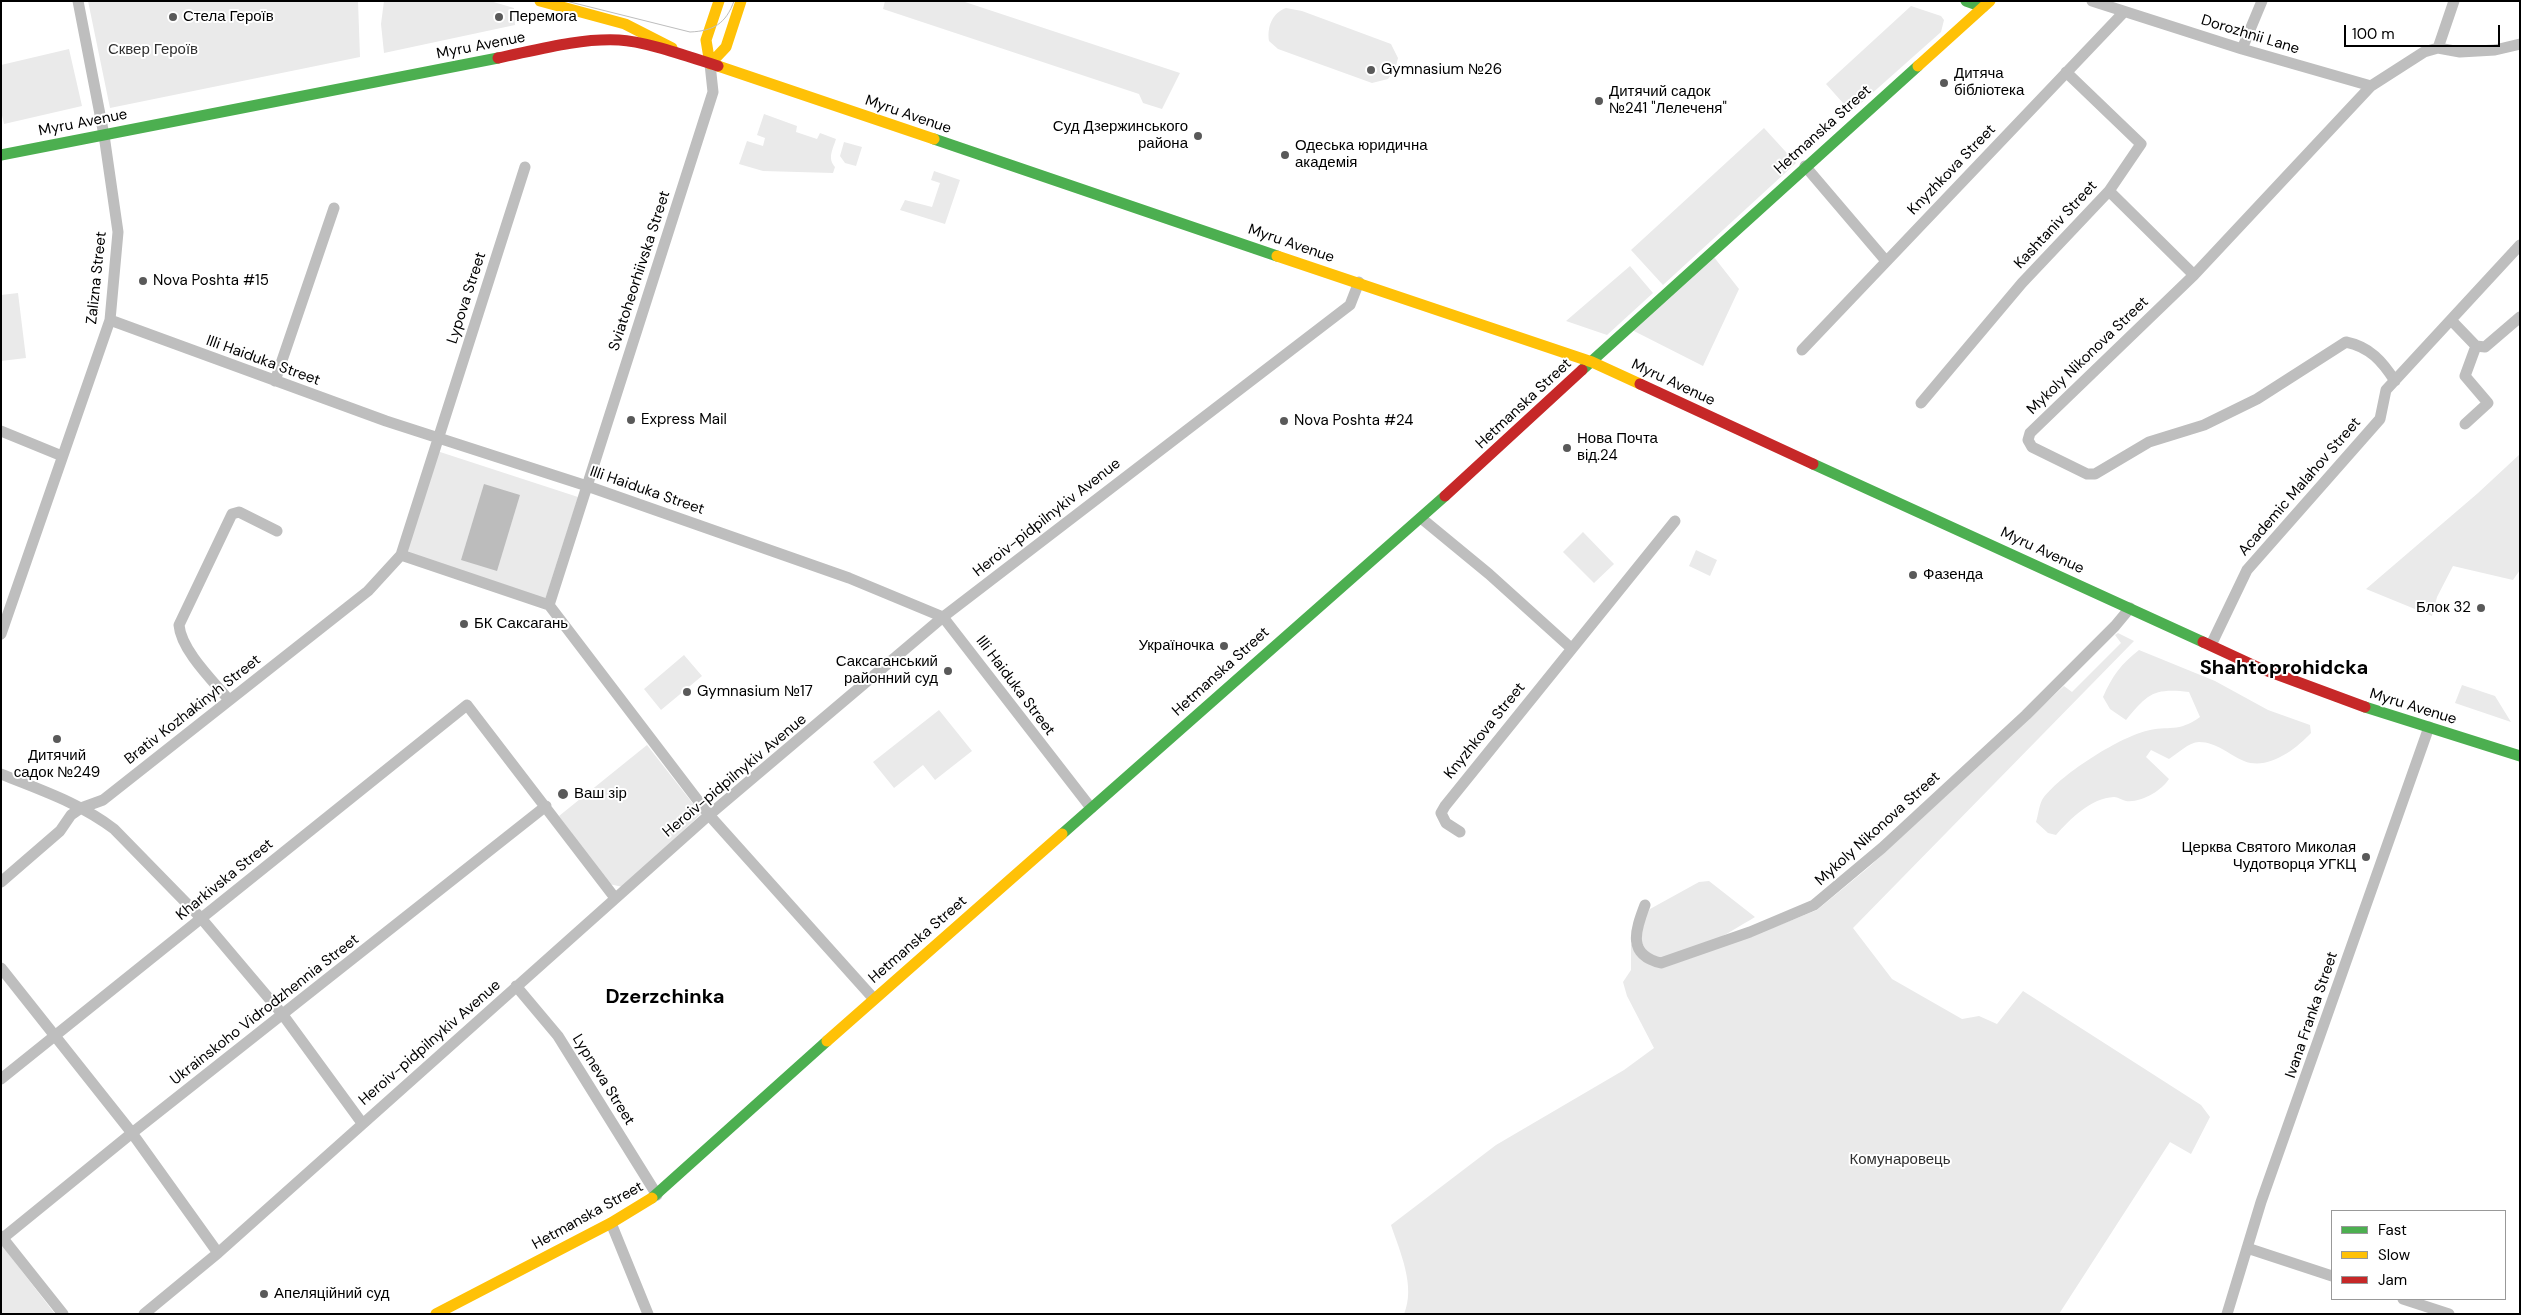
<!DOCTYPE html>
<meta charset="utf-8">
<style>
body{margin:0}
#map{position:relative;width:2521px;height:1315px;overflow:hidden;background:#fff;font-family:"DM Sans",sans-serif}
canvas{display:block}
.frame{position:absolute;inset:0;border:2px solid #000;pointer-events:none}
.legend{position:absolute;left:2331px;top:1210px;width:175px;height:90px;box-sizing:border-box;background:#fff;border:1px solid #999;margin:0;padding:6px 9px;list-style:none;font-size:15px;color:#000}
.legend li{display:flex;align-items:center;gap:10px;height:25px}
.legend b{width:25px;border:1px solid #999}
.scale{position:absolute;left:2344px;top:25px;width:156px;height:22px;box-sizing:border-box;border:2px solid #000;border-top:0;padding-left:6px;font-size:15px;line-height:18px;white-space:nowrap;color:#000;-webkit-text-stroke:4px #fff;paint-order:stroke}
</style>
<div id="map">
<canvas width="2521" height="1315"></canvas>
<div class="frame"></div>
<ul class="legend">
<li><b style="height:6px;background:#4caf50"></b>Fast</li>
<li><b style="height:6px;background:#ffc107"></b>Slow</li>
<li><b style="height:6px;background:#c62828"></b>Jam</li>
</ul>
<div class="scale">100 m</div>
</div>
<script>
const c = document.querySelector('canvas').getContext('2d');
c.lineJoin = 'round';
function fill(path, color) {
  c.fillStyle = color;
  c.fill(path, 'evenodd');
}
function strokePath(path, color, width, dash) {
  c.strokeStyle = color;
  c.lineWidth = width;
  c.lineCap = dash ? 'butt' : 'round';
  c.setLineDash(dash || []);
  c.stroke(path);
}
function label(font, color, halo, rows, align = 'center') {
  c.font = font + ' "DM Sans",sans-serif';
  c.lineWidth = 4;
  c.setLineDash([]);
  c.textBaseline = 'middle';
  c.strokeStyle = halo;
  c.fillStyle = color;
  for (const [text, x, y, turn = 0] of rows) {
    c.save();
    c.translate(x, y);
    c.rotate((+turn || 0) * Math.PI / 180);
    c.textAlign = isNaN(turn) ? turn : align;
    if (halo) c.strokeText(text, 0, 0);
    c.fillText(text, 0, 0);
    c.restore();
  }
}
const green = new Path2D(`
 M88,1H358L360,57L110,108Z
 M384,1H490L514,8L515,25L384,53L381,24Z
 M885,1H962L1180,73L1162,109L1143,103L1139,94L883,9Z
 M1911,6L1941,16L1944,20L1941,32L1851,112L1826,84Z
 M1286,8L1302,11L1391,44L1398,58L1395,70L1388,79L1372,83L1278,49L1269,41C1267,27 1272,13 1286,8Z
 M69,49L82,106L4,124L1,111V65Z
 M764,114L797,126L796,132L817,139L820,133L836,139C833,149 827,158 835,167L833,173L763,171L739,164L747,141L763,146L765,138L757,135Z
 M1764,128L1796,163L1663,285L1631,250Z
 M844,142L862,147L856,166L845,163L840,156Z
 M934,171L960,180L945,224L900,210L905,200L932,207L940,183L931,180Z
 M1710,252L1739,289L1703,366L1628,328Z
 M1630,266L1653,293L1607,335L1566,321Z
 M18,293L26,358L1,361V295Z
 M437,451L578,497L545,600L404,554Z
 M2520,454V570L2513,580L2453,566L2437,597L2432,616L2366,589L2478,493Z
 M1583,532L1614,564L1594,583L1563,552Z
 M1696,550L1717,560L1710,576L1689,566Z
 M2118,633L2134,641L1853,928L1892,979L1962,1019L1979,1016L1997,1024L2023,991L2201,1105L2210,1117L2191,1154L2170,1142L2059,1314H1404C1416,1286 1400,1252 1391,1225L1496,1145L1624,1070L1654,1048L1627,996L1623,982L1631,970V943L1637,956L1648,964L1752,936L1817,910L1869,867L2064,686L2072,692L2121,643L2115,635Z
 M2139,650L2215,681L2268,710L2310,725L2311,733C2296,749 2268,771 2244,761C2229,755 2217,742 2199,742C2189,742 2177,754 2169,759L2151,750L2146,757L2169,779C2161,791 2141,803 2126,801C2122,800 2118,797 2114,797C2091,798 2070,819 2056,835L2048,833L2036,822C2038,816 2039,806 2042,800C2058,776 2118,738 2146,731C2169,725 2178,733 2200,717L2189,692C2153,688 2148,694 2126,720L2110,709L2103,697C2112,676 2122,663 2139,650Z
 M684,655L702,676L661,710L644,689Z
 M2462,685L2495,696L2511,722L2455,703Z
 M939,710L972,751L935,780L923,765L894,788L873,762Z
 M647,745L701,814L623,887L609,884L559,816Z
 M1709,881L1755,917C1723,936 1688,960 1650,957L1641,941L1644,920L1650,909L1699,882Z
 M1,1244L55,1314H1Z`);
const water = new Path2D(`
 M484,484L520,495L497,571L461,560Z`);
const street = new Path2D(`
 M2092,1L2242,49L2371,86
 M2438,48L2454,1
 M2242,49L2262,1
 M1805,166L1886,261
 M2109,191L2194,275
 M110,320L386,421L587,486L849,578L943,617L1091,808
 M2451,320L2476,346L2485,347L2520,317
 M1802,350L2124,12
 M275,381L334,208
 M2395,381C2382,361 2370,347 2346,342L2257,399L2204,425L2149,442L2095,474H2087L2032,447L2028,440L2030,433L2194,275L2371,86L2424,52L2438,48L2460,52L2495,50L2520,44
 M1921,403L2022,283L2109,191L2141,144L2066,72
 M2465,424L2488,403L2465,376L2476,346
 M1,431L62,456
 M1421,518L1489,574L1571,648
 M401,555L549,605
 M549,605L713,92L710,64
 M549,605L709,815L874,999
 M1,634L110,320L118,232L104,135L78,1
 M2211,645L2247,570L2380,419L2386,390L2520,245
 M229,700C213,681 181,650 179,625L232,514L239,512L277,531
 M1,774C40,790 80,803 114,829L201,918L283,1015L362,1123
 M1460,832L1446,823L1441,813L1445,806L1675,521
 M1,882L60,831L71,815L81,808L103,800L368,591L401,555L525,167
 M1645,905C1635,931 1627,955 1661,963L1750,932L1814,905L1882,848L2026,715L2115,626L2130,608
 M1,968L132,1133L218,1253
 M516,986L558,1036L657,1195
 M1,1079L467,705L615,898
 M611,1223L648,1314
 M1,1236L63,1314
 M3,1238L132,1133L546,806
 M2247,1248L2332,1276
 M2403,1299L2449,1314
 M144,1314L218,1253L709,815L943,617L1350,305L1359,282
 M2227,1314L2261,1202L2429,727`);
const fast = new Path2D(`
 M1966,1L1983,7
 M934,139L1277,256
 M1,155L498,58
 M1582,370L1918,66
 M1813,464L2203,642
 M2365,707L2520,756
 M1062,834L1445,496
 M652,1198L827,1041`);
const slow = new Path2D(`
 M540,1L625,24L672,48
 M710,64L726,47L741,1
 M710,64L706,40L719,1
 M718,66L934,139
 M1918,66L1990,1
 M1277,256L1592,362L1640,384
 M827,1041L1062,834
 M436,1314L611,1223L652,1198`);
const jam = new Path2D(`
 M498,58C537,50 579,38 619,40C645,41 692,58 718,66
 M1640,384L1813,464
 M1445,496L1582,370
 M2203,642L2257,667L2365,707`);
const tram = new Path2D(`
 M566,1L690,32C713,31 726,24 734,1`);
const markers = [
 [173,17,5,"#595959"],
 [499,17,5,"#595959"],
 [1371,70,5,"#595959"],
 [1944,83,5,"#595959"],
 [1599,101,5,"#595959"],
 [1198,136,5,"#595959"],
 [1285,155,5,"#595959"],
 [143,281,5,"#595959"],
 [631,420,5,"#595959"],
 [1284,421,5,"#595959"],
 [1567,448,5,"#595959"],
 [1913,575,5,"#595959"],
 [2481,608,5,"#595959"],
 [464,624,5,"#595959"],
 [1224,646,5,"#595959"],
 [948,671,5,"#595959"],
 [687,692,5,"#595959"],
 [57,739,5,"#595959"],
 [563,794,6,"#595959"],
 [2366,857,5,"#595959"],
 [264,1294,5,"#595959"]
];
const poiNames = [
 ["Стела Героїв",183,17],
 ["Перемога",509,17],
 ["Gymnasium №26",1381,70],
 ["Дитяча",1954,74],
 ["бібліотека",1954,91],
 ["Дитячий садок",1609,92],
 ["№241 \"Лелеченя\"",1609,109],
 ["Суд Дзержинського",1188,127,"right"],
 ["района",1188,144,"right"],
 ["Одеська юридична",1295,146],
 ["академія",1295,163],
 ["Nova Poshta #15",153,281],
 ["Express Mail",641,420],
 ["Nova Poshta #24",1294,421],
 ["Нова Почта",1577,439],
 ["від.24",1577,456],
 ["Фазенда",1923,575],
 ["Блок 32",2471,608,"right"],
 ["БК Саксагань",474,624],
 ["Україночка",1214,646,"right"],
 ["Саксаганський",938,662,"right"],
 ["районний суд",938,679,"right"],
 ["Gymnasium №17",697,692],
 ["Дитячий",57,756,"center"],
 ["садок №249",57,773,"center"],
 ["Ваш зір",574,794],
 ["Церква Святого Миколая",2356,848,"right"],
 ["Чудотворця УГКЦ",2356,865,"right"],
 ["Апеляційний суд",274,1294]
];
const streetNames = [
 ["Dorozhnii Lane",2250,35,17],
 ["Myru Avenue",481,46,-11],
 ["Myru Avenue",908,115,19],
 ["Myru Avenue",83,123,-11],
 ["Hetmanska Street",1823,130,-42],
 ["Knyzhkova Street",1952,170,-46],
 ["Kashtaniv Street",2056,225,-47],
 ["Myru Avenue",1291,244,19],
 ["Sviatoheorhiivska Street",640,271,-72],
 ["Zalizna Street",97,278,-84],
 ["Lypova Street",467,298,-72],
 ["Mykoly Nikonova Street",2088,356,-44],
 ["Illi Haiduka Street",263,361,20],
 ["Myru Avenue",1673,383,25],
 ["Hetmanska Street",1524,404,-43],
 ["Academic Malahov Street",2300,487,-49],
 ["Illi Haiduka Street",647,491,19],
 ["Heroiv-pidpilnykiv Avenue",1047,518,-38],
 ["Myru Avenue",2042,551,25],
 ["Hetmanska Street",1221,672,-42],
 ["Illi Haiduka Street",1015,686,53],
 ["Myru Avenue",2413,707,17],
 ["Brativ Kozhakinyh Street",193,710,-38],
 ["Knyzhkova Street",1485,731,-51],
 ["Heroiv-pidpilnykiv Avenue",735,776,-40],
 ["Mykoly Nikonova Street",1878,829,-42],
 ["Kharkivska Street",225,880,-39],
 ["Hetmanska Street",918,940,-41],
 ["Ukrainskoho Vidrodzhennia Street",265,1010,-38],
 ["Ivana Franka Street",2312,1015,-71],
 ["Heroiv-pidpilnykiv Avenue",430,1043,-41],
 ["Lypneva Street",603,1080,58],
 ["Hetmanska Street",588,1216,-29]
];
const parkNames = [
 ["Сквер Героїв",153,50],
 ["Комунаровець",1900,1160]
];
const districtNames = [
 ["Shahtoprohidcka",2284,669],
 ["Dzerzchinka",665,998]
];
fill(green, '#eaeaea');
fill(water, '#bcbcbc');
strokePath(street, '#bebebe', 11);
strokePath(fast, '#4caf50', 11);
strokePath(slow, '#ffc107', 11);
strokePath(jam, '#c62828', 11);
strokePath(tram, '#bdbdbd', 1);
for (const [x, y, r, color] of markers) {
  const dot = new Path2D();
  dot.arc(x, y, r, 0, 2 * Math.PI);
  c.fillStyle = color;
  c.fill(dot);
  strokePath(dot, '#fff', 2);
}
label('15px', '#000', '#fff', poiNames, 'left');
label('15px', '#000', '#fff', streetNames);
label('15px', '#303030', '#fff', parkNames);
label('bold 20px', '#000', '#fff', districtNames);
</script>
